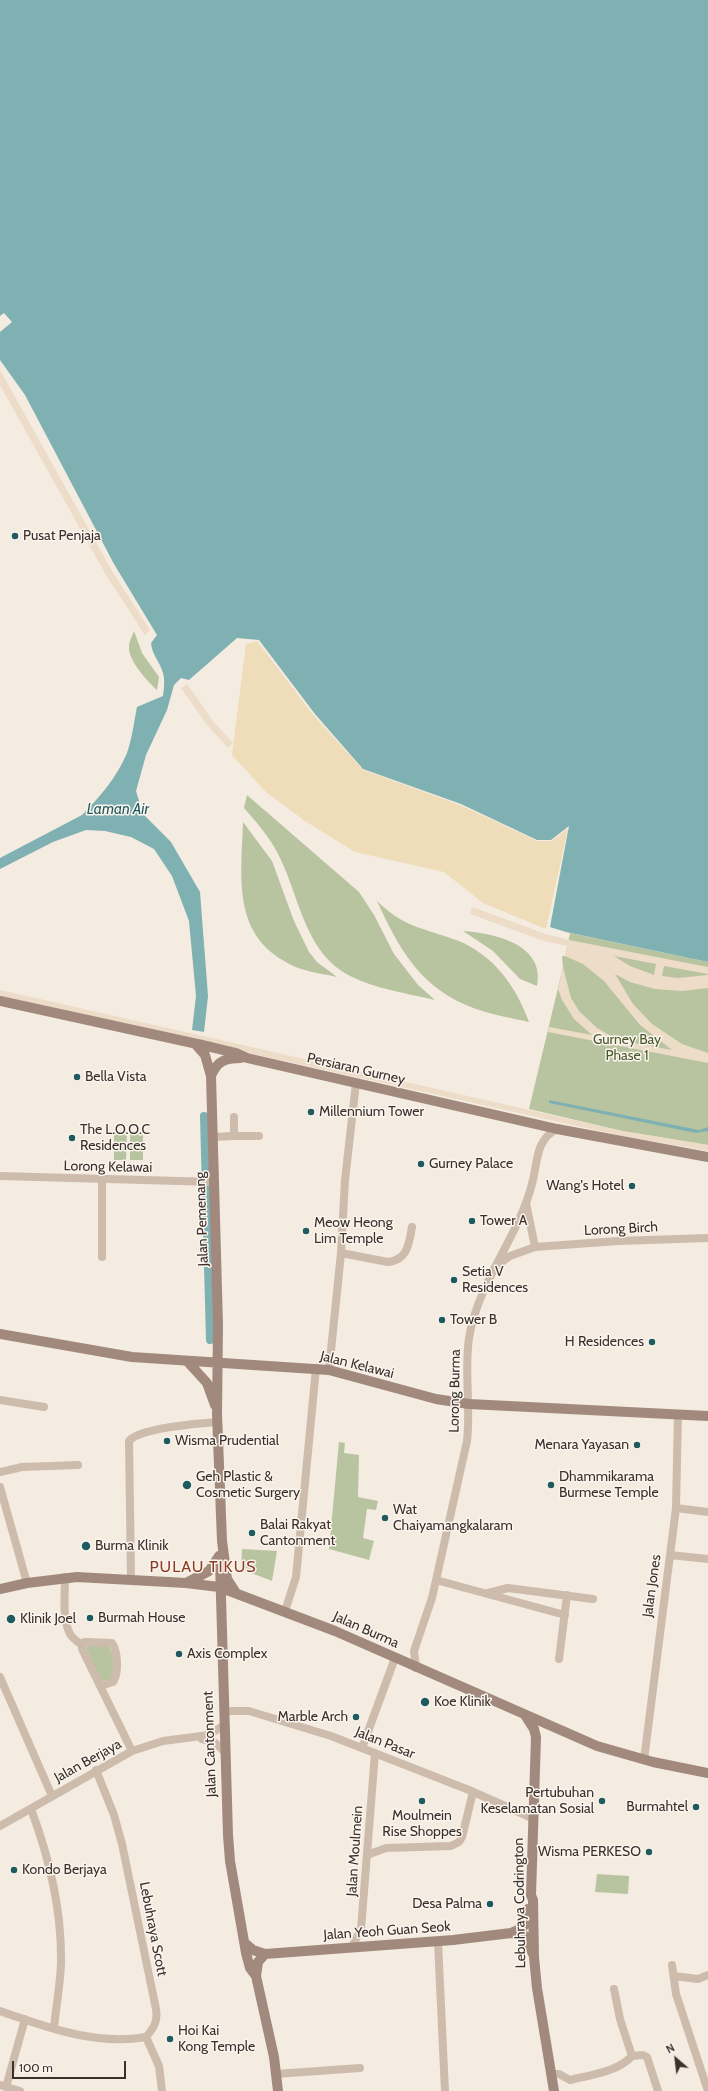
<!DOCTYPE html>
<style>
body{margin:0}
#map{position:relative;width:708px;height:2091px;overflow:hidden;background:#f4ebe1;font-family:Cabin,sans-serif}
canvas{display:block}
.north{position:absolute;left:656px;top:2039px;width:40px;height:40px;-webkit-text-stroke:3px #fbf5ee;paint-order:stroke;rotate:332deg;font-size:11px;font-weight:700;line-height:16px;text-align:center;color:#3b302b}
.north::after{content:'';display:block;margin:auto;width:14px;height:18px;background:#3b302b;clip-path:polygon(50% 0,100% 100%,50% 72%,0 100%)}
.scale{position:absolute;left:12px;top:2061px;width:114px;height:18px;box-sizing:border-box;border:2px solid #3b302b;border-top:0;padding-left:5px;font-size:12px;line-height:14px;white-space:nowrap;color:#3b302b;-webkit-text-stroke:3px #fbf5ee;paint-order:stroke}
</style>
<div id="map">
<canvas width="708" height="2091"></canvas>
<div class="north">N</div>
<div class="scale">100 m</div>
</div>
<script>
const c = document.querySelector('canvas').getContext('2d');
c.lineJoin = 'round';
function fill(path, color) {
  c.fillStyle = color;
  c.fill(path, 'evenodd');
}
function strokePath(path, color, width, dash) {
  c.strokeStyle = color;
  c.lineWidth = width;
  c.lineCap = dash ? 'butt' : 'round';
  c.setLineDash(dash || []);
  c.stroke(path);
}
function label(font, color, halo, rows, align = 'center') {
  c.font = font + ' Cabin,sans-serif';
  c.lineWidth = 3;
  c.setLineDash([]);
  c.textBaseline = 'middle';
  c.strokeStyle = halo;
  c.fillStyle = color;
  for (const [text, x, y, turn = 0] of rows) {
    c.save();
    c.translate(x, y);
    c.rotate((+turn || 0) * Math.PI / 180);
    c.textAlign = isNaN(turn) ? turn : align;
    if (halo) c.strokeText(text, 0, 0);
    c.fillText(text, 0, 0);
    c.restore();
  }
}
const green = new Path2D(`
 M134,631L142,653L159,677L157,690C147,681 128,660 129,647C129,642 132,636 134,631Z
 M247,795L359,892L374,915L394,954L418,985L435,1000C406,993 376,989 350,976C306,954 300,900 281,860C272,840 259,825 244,808Z
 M243,822L272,861L294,921L309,952L317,962L337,977C325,974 313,973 301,969C231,942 241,883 243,822Z
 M377,901C405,928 421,927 456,940C493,954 516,986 529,1022C512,1018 493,1015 476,1009C421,989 400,951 377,901Z
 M463,931C493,933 546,944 537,986L520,979L493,951Z
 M570,933L708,962V1145L622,1131L529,1109L563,967L562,956H565Z
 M114,1131H127L126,1160H114Z
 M130,1131H143V1160H130Z
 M339,1442L345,1443L344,1453L359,1455L358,1497L378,1501L376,1510L367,1509L363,1538L374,1541L369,1560L329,1549Z
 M242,1549L277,1551L272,1581L241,1569Z
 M107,1644C115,1653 116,1670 110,1680L101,1681L86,1648L87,1646Z
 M597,1874L629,1876L628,1894L595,1892Z`);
const sand = new Path2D(`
 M257,641L314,716L363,770L460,805L537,841H551L568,829L546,929L483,903L444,872L355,852L305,821L266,792L232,755L246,644Z`);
const plaza = new Path2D(`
 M0,370L112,571L150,630L145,635L106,575L0,385Z
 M187,684L213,721L233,743L228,748L207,725L181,688Z
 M472,907L546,934L569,940L708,967V974L664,966L662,976L678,978L708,975V988L682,991L655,989L630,982L615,974L633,1004L652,1024L682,1044L708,1053V1063L548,1032L549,1027L592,1035L574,1019L562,1000L558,989L563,967L571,998L579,1011L597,1028L618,1040L672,1050L640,1025L604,981L583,964L565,956L567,946L544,941L470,914ZM614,956L656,964L654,975L630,966Z
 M0,990L622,1131L708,1145V1151L622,1136L186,1039L0,996Z`);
const water = new Path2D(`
 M0,0H708V962L566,932L550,927L569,826L551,840H537L461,804L363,769L315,714L259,640L237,638L189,680L181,678L174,685L167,710L146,755L136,791L143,814L171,842L200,892L208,996L204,1032L192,1030L196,996L189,921L172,876L154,849L131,837L105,831L86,830L53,842L0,869V858L82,815C100,797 117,777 127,753C132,739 134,722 137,707L163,696C164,689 165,680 163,673C160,662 152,655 151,643L157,635L114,564L25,395L0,360V332L12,322L4,313L0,316Z
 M549,1100L699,1130L708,1127V1131L696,1133L549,1103Z`);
const canal = new Path2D(`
 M204,1116L210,1340`);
const street = new Path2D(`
 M234,1136H259
 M213,1137L234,1136V1117
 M0,1176L215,1182
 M102,1180V1257
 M526,1203L535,1247
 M341,1253L388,1262C408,1260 409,1243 412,1227
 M496,1266L510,1256L535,1247L618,1241L708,1238
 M329,1370L341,1253L345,1180L356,1083
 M0,1400L44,1407
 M0,1472L22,1467L78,1465
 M0,1487L27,1583
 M676,1508L708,1512
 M670,1555L708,1559
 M65,1577C65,1594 62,1619 70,1634C73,1639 78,1642 82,1645
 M131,1579L129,1441C139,1428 201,1423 218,1422
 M436,1580L565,1615
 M488,1593L508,1588L593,1599
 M285,1611L296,1577L316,1368
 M82,1645V1649L132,1751
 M82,1645L84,1642L112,1643C118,1652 119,1673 113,1682L100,1686
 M559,1659L567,1595
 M416,1668L414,1651L432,1598L467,1441C471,1407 464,1372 469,1338C478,1282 518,1238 532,1184C538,1162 535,1140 557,1129
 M0,1677L52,1796
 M224,1711H249L331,1736L469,1790L532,1818
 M202,1739L214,1742L224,1751
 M362,1748L395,1658
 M644,1760L676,1508L678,1414
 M96,1770L114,1815L122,1844L156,2009C158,2021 154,2028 146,2037
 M31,1809C49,1857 62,1912 61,1964C60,1986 56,2007 54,2028
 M0,1826L132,1751L163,1741L209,1735L224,1725
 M367,1855L386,1848L451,1846L459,1842L462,1837L473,1792
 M438,1942L445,2091
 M352,1947L361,1929L375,1753
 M672,1965L676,1994L708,2091
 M674,1976L698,1979L708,1975
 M614,1989L620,2019L632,2056
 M0,2011C46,2027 96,2046 146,2037
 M146,2037L159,2066L162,2091
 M632,2056L643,2055L647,2057L658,2091
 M276,2074L360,2068
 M551,2074H559L570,2080C590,2075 618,2072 632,2056
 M0,2085L20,2091
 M6,2087L25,2019`);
const secondary = new Path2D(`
 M0,1001L202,1045L236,1053L247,1058L557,1129L708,1157
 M197,1046L205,1055L211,1076L218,1325L217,1414L222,1541L227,1579L236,1593
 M211,1076C217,1061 225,1058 241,1058
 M0,1334L132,1357L329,1370L436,1399L469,1404L708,1416
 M187,1361L207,1383L215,1405
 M220,1563L228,1835L230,1861L246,1953L250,1968L256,1976
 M188,1582L209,1571L219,1556
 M0,1589L27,1583L77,1577L186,1583L219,1587L335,1631L597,1746L653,1762L708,1773
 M525,1715L534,1729L536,1737L531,1895L533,1900L534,1957L537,1988L554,2091
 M511,1933L525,1936L533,1954
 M246,1944L253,1950L265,1954L453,1940L511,1933L522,1928L528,1921V1909
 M265,1954L258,1962L256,1976L274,2057L278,2091`);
const markers = [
 [15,536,4,"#1f5a5e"],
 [77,1077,4,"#1f5a5e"],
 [311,1112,4,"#1f5a5e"],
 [72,1138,4,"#1f5a5e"],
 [421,1164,4,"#1f5a5e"],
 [632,1186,4,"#1f5a5e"],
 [472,1221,4,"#1f5a5e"],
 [306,1231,4,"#1f5a5e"],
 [454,1280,4,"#1f5a5e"],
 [442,1320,4,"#1f5a5e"],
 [652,1342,4,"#1f5a5e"],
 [167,1441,4,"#1f5a5e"],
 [637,1445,4,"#1f5a5e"],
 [187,1485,5,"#1f5a5e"],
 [551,1485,4,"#1f5a5e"],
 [385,1518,4,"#1f5a5e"],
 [252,1533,4,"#1f5a5e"],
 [86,1546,5,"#1f5a5e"],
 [90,1618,4,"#1f5a5e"],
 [11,1619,5,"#1f5a5e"],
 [179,1654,4,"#1f5a5e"],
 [425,1702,5,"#1f5a5e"],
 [356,1717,4,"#1f5a5e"],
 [422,1801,4,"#1f5a5e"],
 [602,1801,4,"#1f5a5e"],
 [696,1807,4,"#1f5a5e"],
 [649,1852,4,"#1f5a5e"],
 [14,1870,4,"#1f5a5e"],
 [490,1904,4,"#1f5a5e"],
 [170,2039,4,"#1f5a5e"]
];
const poiNames = [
 ["Pusat Penjaja",23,536],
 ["Bella Vista",85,1077],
 ["Millennium Tower",319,1112],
 ["The L.O.O.C",80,1130],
 ["Residences",80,1146],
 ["Gurney Palace",429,1164],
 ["Wang's Hotel",624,1186,"right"],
 ["Tower A",480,1221],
 ["Meow Heong",314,1223],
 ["Lim Temple",314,1239],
 ["Setia V",462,1272],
 ["Residences",462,1288],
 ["Tower B",450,1320],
 ["H Residences",644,1342,"right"],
 ["Wisma Prudential",175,1441],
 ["Menara Yayasan",629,1445,"right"],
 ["Geh Plastic &",196,1477],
 ["Cosmetic Surgery",196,1493],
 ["Dhammikarama",559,1477],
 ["Burmese Temple",559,1493],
 ["Wat",393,1510],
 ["Chaiyamangkalaram",393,1526],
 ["Balai Rakyat",260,1525],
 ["Cantonment",260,1541],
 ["Burma Klinik",95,1546],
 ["Burmah House",98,1618],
 ["Klinik Joel",20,1619],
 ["Axis Complex",187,1654],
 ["Koe Klinik",434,1702],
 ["Marble Arch",348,1717,"right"],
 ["Pertubuhan",594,1793,"right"],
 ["Keselamatan Sosial",594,1809,"right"],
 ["Burmahtel",688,1807,"right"],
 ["Moulmein",422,1816,"center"],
 ["Rise Shoppes",422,1832,"center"],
 ["Wisma PERKESO",641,1852,"right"],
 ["Kondo Berjaya",22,1870],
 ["Desa Palma",482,1904,"right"],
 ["Hoi Kai",178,2031],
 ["Kong Temple",178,2047]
];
const parkNames = [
 ["Gurney Bay",627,1040],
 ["Phase 1",627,1056]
];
const streetNames = [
 ["Persiaran Gurney",356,1069,13],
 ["Lorong Kelawai",108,1167,1],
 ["Jalan Pemenang",202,1219,-92],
 ["Lorong Birch",621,1229,-3],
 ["Jalan Kelawai",357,1365,14],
 ["Lorong Burma",455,1391,-89],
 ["Jalan Jones",652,1586,-82],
 ["Jalan Burma",366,1630,24],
 ["Jalan Pasar",385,1743,22],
 ["Jalan Cantonment",210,1744,-92],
 ["Jalan Berjaya",88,1761,-29],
 ["Jalan Moulmein",355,1851,-86],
 ["Lebuhraya Codrington",520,1903,-91],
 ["Lebuhraya Scott",153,1929,79],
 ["Jalan Yeoh Guan Seok",387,1931,-4]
];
const waterNames = [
 ["Laman Air",118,810]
];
const quarterNames = [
 ["PULAU TIKUS",203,1567]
];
fill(green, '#b8c4a0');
fill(sand, '#efdcb8');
fill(plaza, '#ecdcc8');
fill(water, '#7fb0b2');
strokePath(canal, '#7fb0b2', 8);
strokePath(street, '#cdbbac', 8);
strokePath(secondary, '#a18a7d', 10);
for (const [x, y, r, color] of markers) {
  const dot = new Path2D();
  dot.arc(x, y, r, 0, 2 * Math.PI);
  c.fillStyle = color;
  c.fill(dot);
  strokePath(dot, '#fbf5ee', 1.5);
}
label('14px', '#3b302b', '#fbf5ee', poiNames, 'left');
label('14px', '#4a5a2e', '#fbf5ee', parkNames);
label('14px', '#3b302b', '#fbf5ee', streetNames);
label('italic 15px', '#1f5a5e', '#fbf5ee', waterNames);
c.letterSpacing = '1px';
label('16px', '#8c3b22', '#fbf5ee', quarterNames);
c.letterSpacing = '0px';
</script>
